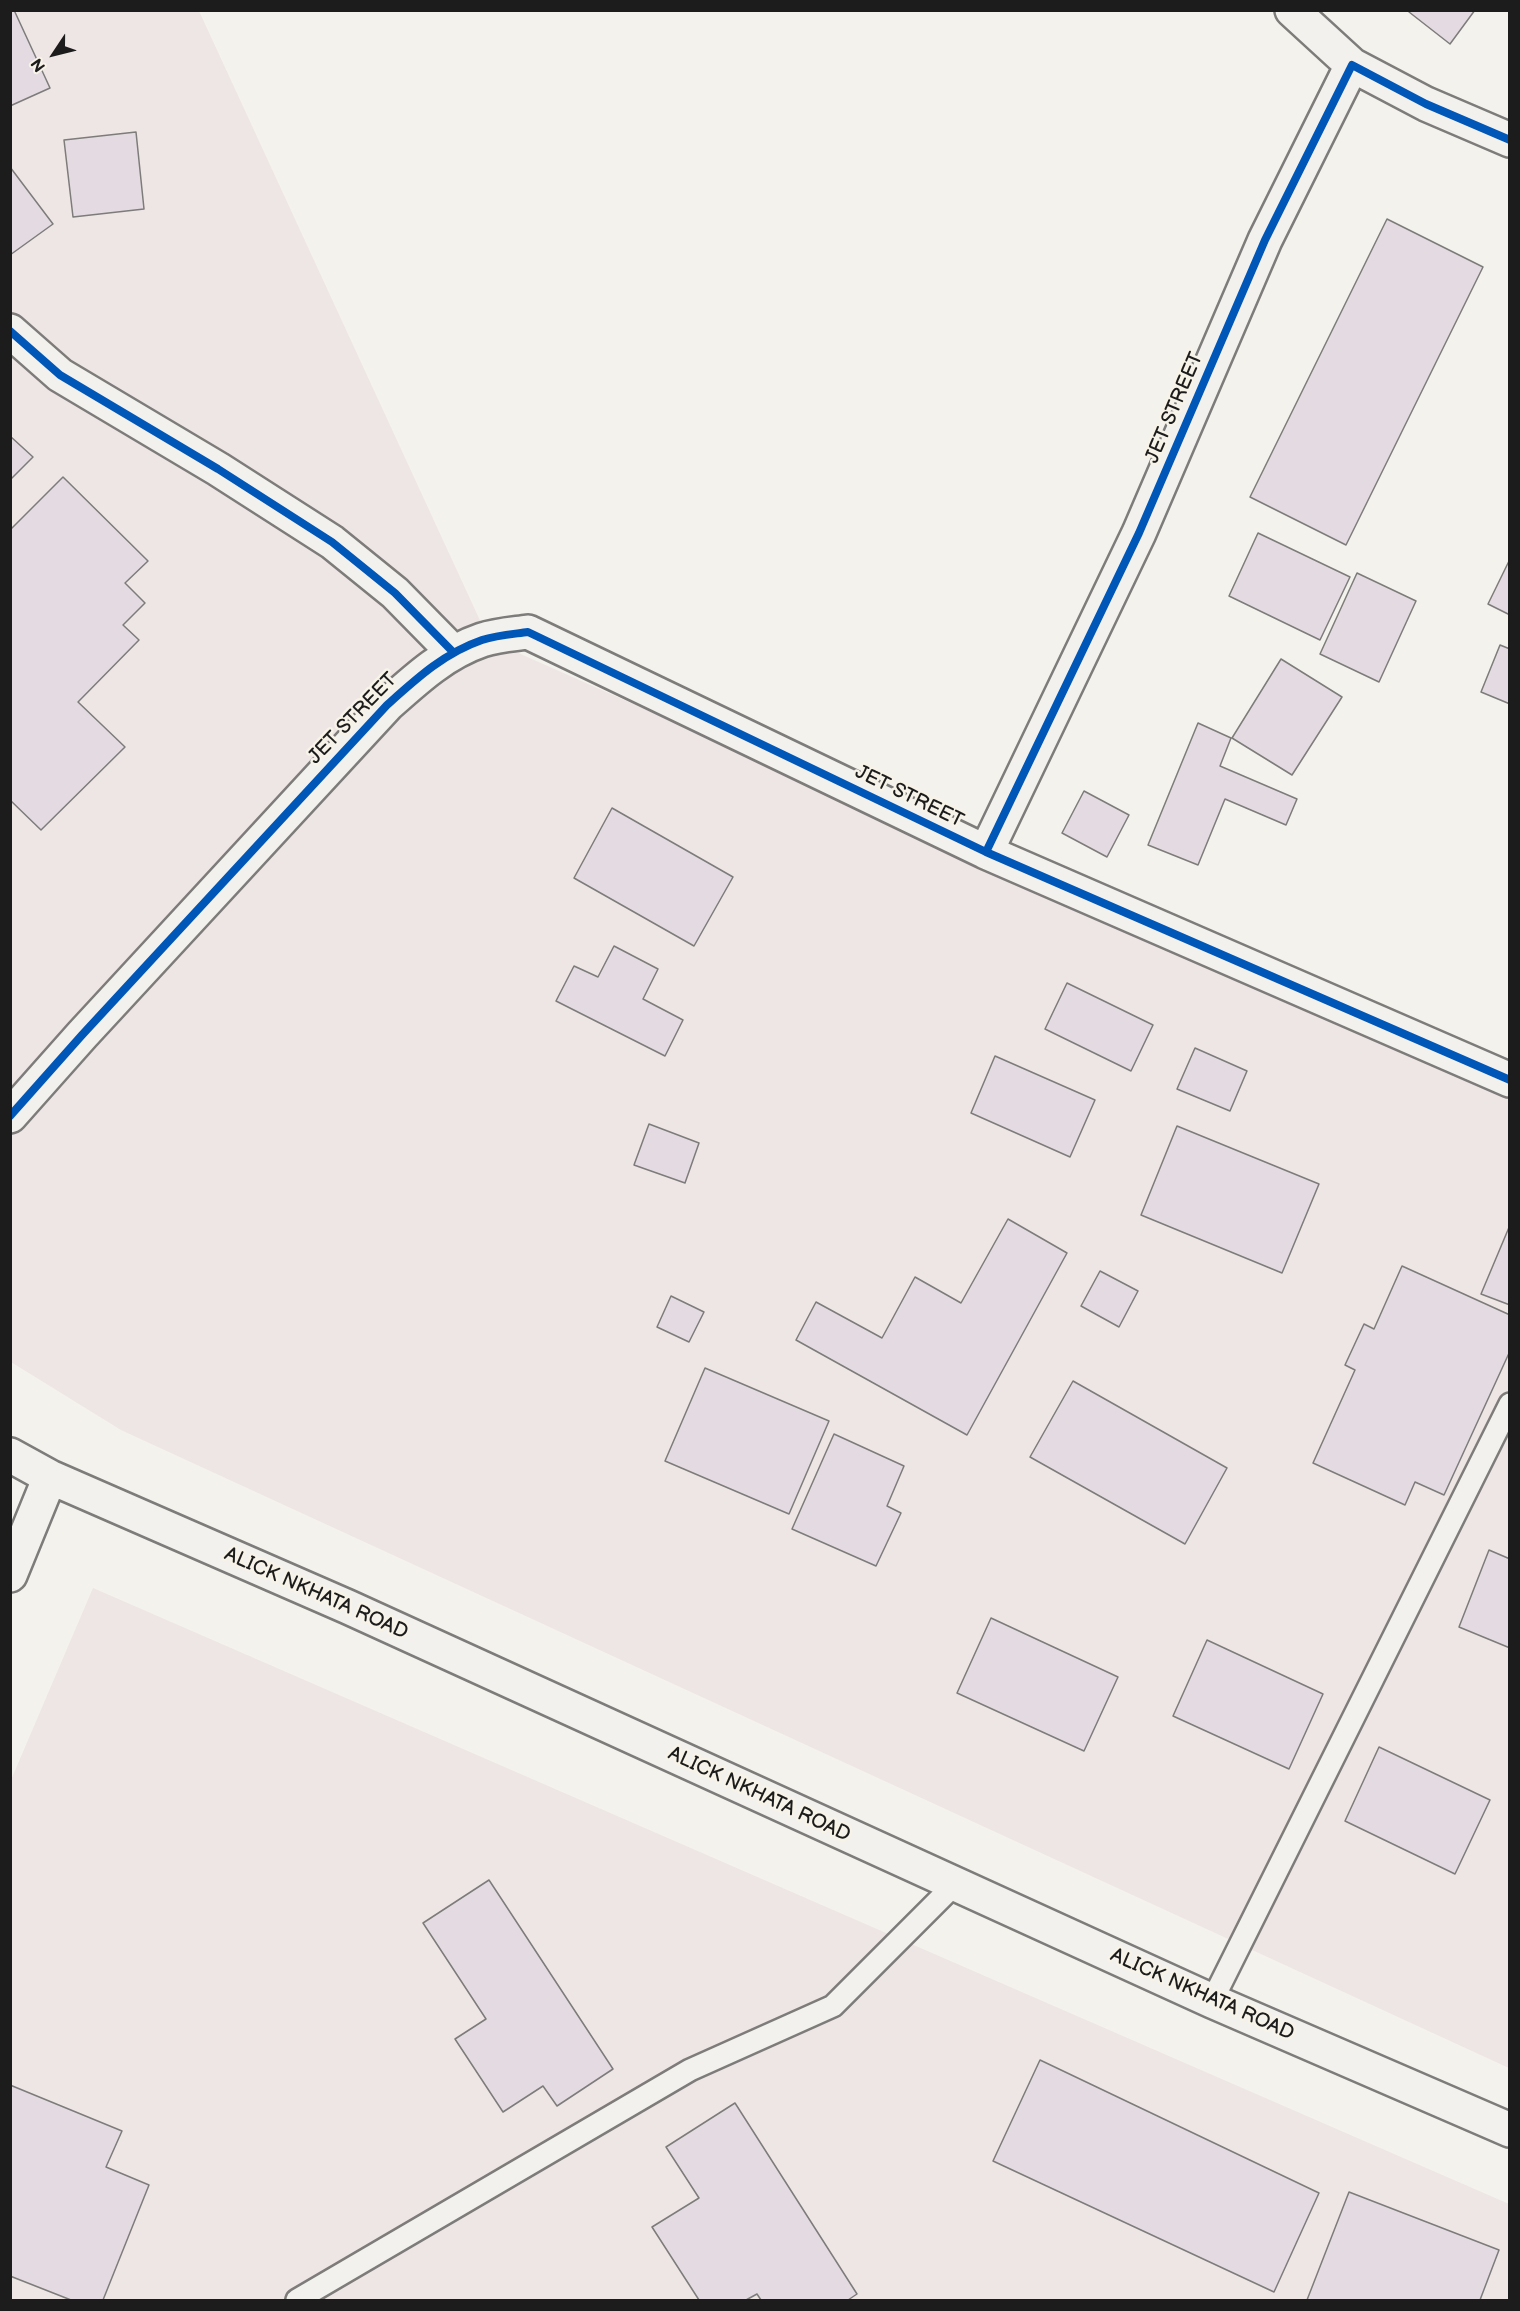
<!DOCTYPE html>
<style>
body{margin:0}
#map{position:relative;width:1520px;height:2311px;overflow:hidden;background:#f4f2ec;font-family:"Balsamiq Sans",sans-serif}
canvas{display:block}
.frame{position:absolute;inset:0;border:12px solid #1c1c1c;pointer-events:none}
.north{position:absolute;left:24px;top:24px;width:60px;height:60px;-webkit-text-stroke:4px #f7f3e8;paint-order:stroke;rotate:235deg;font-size:16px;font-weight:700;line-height:24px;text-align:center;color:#1c1c1c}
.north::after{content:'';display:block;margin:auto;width:21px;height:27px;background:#1c1c1c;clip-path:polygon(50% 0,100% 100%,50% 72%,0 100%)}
</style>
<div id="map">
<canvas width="1520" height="2311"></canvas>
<div class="frame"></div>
<div class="north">N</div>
</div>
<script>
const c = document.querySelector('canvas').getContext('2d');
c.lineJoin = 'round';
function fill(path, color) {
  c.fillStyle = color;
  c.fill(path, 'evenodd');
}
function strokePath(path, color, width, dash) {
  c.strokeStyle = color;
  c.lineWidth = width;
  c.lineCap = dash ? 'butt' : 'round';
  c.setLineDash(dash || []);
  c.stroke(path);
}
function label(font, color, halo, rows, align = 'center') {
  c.font = font + ' "Balsamiq Sans",sans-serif';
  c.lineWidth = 5;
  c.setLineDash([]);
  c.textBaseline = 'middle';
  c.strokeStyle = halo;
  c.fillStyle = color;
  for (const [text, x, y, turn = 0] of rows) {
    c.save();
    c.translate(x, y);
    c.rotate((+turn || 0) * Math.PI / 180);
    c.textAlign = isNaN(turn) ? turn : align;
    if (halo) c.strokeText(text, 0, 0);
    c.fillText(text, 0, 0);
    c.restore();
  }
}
const built = new Path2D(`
 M10,11H199L489,640L1509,1093V2068L121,1430L11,1362Z
 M93,1588L1509,2204V2300H11V1780Z`);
const building = new Path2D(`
 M10,10H14L50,88L10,106Z
 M1410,10H1475L1450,44L1409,12Z
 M136,132L144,209L73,217L64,140Z
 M10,167L53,224L10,255Z
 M1387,219L1483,267L1346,545L1250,497Z
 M10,436L33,457L10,480Z
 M63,477L148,561L125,583L145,603L123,625L139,640L78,702L125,747L41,830L10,800V530Z
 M1258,533L1350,577L1320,640L1229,596Z
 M1510,559V615L1488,604Z
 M1357,573L1416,601L1379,682L1320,654Z
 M1500,645L1510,649V704L1481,692Z
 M1281,659L1342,697L1292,775L1232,738Z
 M1198,723L1231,738L1220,766L1297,799L1286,825L1225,799L1198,865L1148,845Z
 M1084,791L1129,815L1107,857L1062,833Z
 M612,808L733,877L694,946L574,878Z
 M614,946L658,969L643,999L683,1020L665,1056L556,1001L574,966L598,977Z
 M1067,983L1153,1025L1131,1071L1045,1029Z
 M1195,1048L1247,1071L1230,1111L1177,1089Z
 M995,1056L1095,1100L1070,1157L971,1113Z
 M649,1124L699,1143L685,1183L634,1165Z
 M1177,1126L1319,1184L1282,1273L1141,1215Z
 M1008,1219L1067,1253L967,1435L796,1340L816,1302L882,1338L915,1277L961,1303Z
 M1510,1225V1305L1481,1294Z
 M1402,1266L1510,1315V1351L1444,1495L1415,1482L1405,1505L1313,1463L1355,1370L1345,1365L1364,1324L1374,1329Z
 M1100,1271L1138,1291L1119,1327L1081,1306Z
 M671,1296L704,1312L689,1342L657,1327Z
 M705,1368L829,1421L789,1514L665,1461Z
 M1073,1381L1227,1468L1185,1544L1030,1457Z
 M834,1434L904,1466L887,1506L901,1513L876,1566L792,1529Z
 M1489,1550L1510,1559V1648L1459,1627Z
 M991,1618L1118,1677L1084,1751L957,1693Z
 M1207,1640L1323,1694L1289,1769L1173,1716Z
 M1379,1747L1490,1800L1455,1874L1345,1821Z
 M489,1880L613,2069L557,2106L543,2086L503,2112L455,2039L486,2019L423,1923Z
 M1040,2060L1319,2193L1274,2292L993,2161Z
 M10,2085L122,2131L106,2167L149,2185L103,2300H71L10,2276Z
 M735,2103L857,2294L848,2300H761L757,2294L746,2300H699L652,2227L699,2198L666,2147Z
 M1349,2192L1499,2250L1480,2300H1307Z`);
const service = new Path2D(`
 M1212,2001L1510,1404
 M297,2300L690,2070L833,2006L955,1884`);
const minor = new Path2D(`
 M1292,10L1352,65
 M10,331L60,375L218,469L332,542L395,593L453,652
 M986,852L1510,1080
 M10,1116L82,1035L387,705C416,679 444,653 482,640C497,635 514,634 528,632L986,852L1139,533L1265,240L1352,65L1426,104L1510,140`);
const secondary = new Path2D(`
 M10,1455L50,1477L348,1607L1212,2001L1510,2130
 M10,1575L50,1477`);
const cycleway = new Path2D(`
 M10,331L60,375L218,469L332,542L395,593L453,652
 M986,852L1510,1080
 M10,1116L82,1035L387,705C416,679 444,653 482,640C497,635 514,634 528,632L986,852L1139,533L1265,240L1352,65L1426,104L1510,140`);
const streetNames = [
 ["JET STREET",1175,408,-67],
 ["JET STREET",353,719,-46],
 ["JET STREET",909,797,26],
 ["ALICK NKHATA ROAD",316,1594,24],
 ["ALICK NKHATA ROAD",759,1795,25],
 ["ALICK NKHATA ROAD",1202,1995,24]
];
fill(built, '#eee5e5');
fill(building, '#e3dbe1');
strokePath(building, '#7d7c7a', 1.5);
strokePath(service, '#7d7c7a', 26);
strokePath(minor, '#7d7c7a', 38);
strokePath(secondary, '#7d7c7a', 38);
strokePath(service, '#f2f1ed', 21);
strokePath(minor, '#f2f1ed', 33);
strokePath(secondary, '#f2f1ed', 33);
strokePath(cycleway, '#0057b8', 8);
label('20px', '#1c1c1c', '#f7f3e8', streetNames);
</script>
